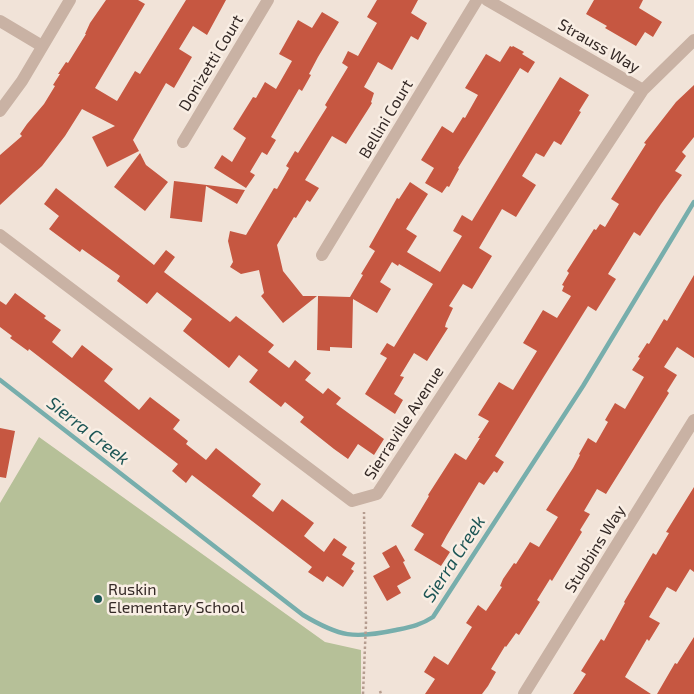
<!DOCTYPE html>
<style>
body{margin:0}
canvas{display:block;background:#f1e3d8}
</style>
<canvas width="694" height="694"></canvas>
<script>
const c = document.querySelector('canvas').getContext('2d');
c.lineJoin = 'round';
function fill(path, color) {
  c.fillStyle = color;
  c.fill(path, 'evenodd');
}
function strokePath(path, color, width, dash) {
  c.strokeStyle = color;
  c.lineWidth = width;
  c.lineCap = dash ? 'butt' : 'round';
  c.setLineDash(dash || []);
  c.stroke(path);
}
function label(font, color, halo, rows, align = 'center') {
  c.font = font + ' "Exo 2",sans-serif';
  c.lineWidth = 5;
  c.setLineDash([]);
  c.textBaseline = 'middle';
  c.strokeStyle = halo;
  c.fillStyle = color;
  for (const [text, x, y, turn = 0] of rows) {
    c.save();
    c.translate(x, y);
    c.rotate((+turn || 0) * Math.PI / 180);
    c.textAlign = isNaN(turn) ? turn : align;
    if (halo) c.strokeText(text, 0, 0);
    c.fillText(text, 0, 0);
    c.restore();
  }
}
const green = new Path2D(`
 M39,437L325,642L361,650V694H0V503Z`);
const stream = new Path2D(`
 M0,380L303,615C340,637 354,639 396,630C410,627 421,625 433,617L583,386L694,202`);
const building = new Path2D(`
 M106,0H138L145,4L95,88L117,101L135,71L140,74L186,0H226L207,35L193,26L179,49L192,57L174,88L166,83L133,140L139,151L107,167L92,137L115,126L82,109L65,136L42,166L0,205V155L22,136L20,134L27,124L44,104L55,86L53,85L60,74H58L66,62L68,63L86,34H85L90,23Z
 M377,0H418L411,13L427,23L418,40L411,36L392,70L378,62L364,87L374,93L371,102L372,103L369,108L346,144L332,136L305,180L319,188L310,202L307,200L296,218L294,217L277,245L283,271L303,296H317L283,323L261,296L264,293L259,270L241,274L230,267L233,262L228,241L230,231L246,235L274,188L277,189L289,168L286,166L295,151L298,153L327,107L325,105L348,67L342,63L348,51L358,56L377,23L367,17Z
 M594,0H643L639,8L662,22L653,37L645,32L636,46L605,28L607,26L586,14Z
 M322,12L339,22L318,57L309,74L311,75L302,91L299,89L271,137L276,140L267,155L262,152L250,172L255,175L246,188L214,168L222,155L232,162L246,138L233,129L253,97L256,98L265,82L276,89L292,61L279,54L298,20L312,28Z
 M510,46L512,47L513,46L524,52L522,54L535,62L528,73L520,68L458,168L459,169L449,187L447,186L442,193L425,183L434,168L421,160L442,126L453,133L463,117L465,118L478,95L465,88L486,54L500,62Z
 M560,77L589,95L579,111L581,112L561,145L554,141L544,157L536,153L522,176L536,185L516,217L502,209L489,231L479,248L492,256L472,289L463,284L449,306L453,308L446,323L445,327L448,328L427,361L414,353L400,376L404,377L394,394L403,400L395,414L365,394L387,358L380,354L387,343L394,347L433,284L399,264L398,266L392,262L380,282L391,289L377,313L353,299L352,348L330,347V351L317,350L318,296L350,297L363,275L361,274L375,251L369,247L397,198L399,199L410,182L428,194L406,229L417,236L407,252L440,272L462,236L453,231L462,215L472,221Z
 M694,85V137L682,152L686,156L675,171L682,175L661,204L640,236L634,232L608,274L616,279L596,311L588,306L543,378L495,456L504,462L497,473L494,471L484,485L479,482L447,535L441,546L450,552L441,566L414,550L424,534L411,526L429,496L428,495L455,453L466,460L480,438H478L489,421L478,415L499,382L513,390L537,351L523,343L543,310L557,318L571,296L562,291L564,286L562,285L569,273L567,271L594,229L596,230L600,224L605,227L619,204L611,199L646,144L644,143L676,102Z
 M140,153L146,165L168,182L145,211L114,187Z
 M174,181L207,185L245,190L237,204L206,186L202,222L170,218Z
 M56,188L154,265L166,250L175,257L164,272L230,322L236,316L274,345L268,352L289,368L295,360L311,373L305,380L323,394L328,388L341,398L336,404L384,439L374,455L358,444L348,459L334,449L300,422L304,417L285,402L281,407L249,382L258,370L239,355L229,368L183,331L192,319L157,292L147,304L117,281L120,276L82,249L80,252L49,229L59,216L44,204Z
 M694,275V358L677,347L664,367L677,375L667,391L669,393L606,494L597,489L584,511L590,514L580,530L582,532L552,581L550,579L537,600L540,602L519,635L516,633L506,647L505,646L491,669L496,672L488,686L482,694H425L435,679L424,672L434,656L448,665L472,627L466,623L478,605L486,611L502,587L500,586L503,579L514,563L516,564L530,542L539,547L558,517L546,510L573,468L580,455L579,454L588,438L596,443L608,422L605,420L615,403L625,409L644,377L632,370L640,358L638,357L647,343L649,344L664,319L667,321Z
 M15,293L46,316L44,318L61,330L52,342L72,358L82,345L113,369L104,381L139,410L150,397L180,420L173,429L188,441L186,444L206,460L216,448L261,484L252,496L273,512L282,499L314,523L304,536L324,552L334,538L347,547L342,555L355,563L351,569L354,571L343,587L327,576L323,582L308,572L312,567L192,475L186,483L172,471L178,464L29,349L28,351L10,338L12,336L0,327V301L6,305Z
 M0,428L15,431L6,478L0,477Z
 M694,487V572L690,569L676,592L667,587L649,617L660,623L649,641L647,639L625,677L651,694H573L586,674L581,671L601,639L604,641L625,603L624,602L653,553L656,555L669,533L666,532Z
 M396,545L405,561L403,562L411,578L397,586L401,593L387,601L373,576L390,567L382,553Z
 M694,637V694H657L675,663L677,664Z`);
const path = new Path2D(`
 M380,691L381,694
 M363,694L366,623L364,512`);
const street = new Path2D(`
 M487,0L643,90
 M0,21L42,46
 M0,111L22,81L70,0
 M183,142L268,0
 M0,235L352,501L377,494L643,90L694,40
 M322,255L477,0
 M524,694L694,420`);
const markers = [
 [98,599,5,"#1c5555"]
];
const streetNames = [
 ["Strauss Way",599,46,30],
 ["Donizetti Court",211,63,-59],
 ["Bellini Court",386,119,-59],
 ["Sierraville Avenue",404,423,-57],
 ["Stubbins Way",595,549,-58]
];
const poiNames = [
 ["Ruskin",108,590],
 ["Elementary School",108,608]
];
const waterNames = [
 ["Sierra Creek",88,431,38],
 ["Sierra Creek",454,559,-57]
];
fill(green, '#b6c098');
strokePath(stream, '#77aeac', 4.5);
fill(building, '#c65741');
strokePath(path, '#b59c8f', 2.5, [2.5, 2.5]);
strokePath(street, '#c9b2a4', 12);
for (const [x, y, r, color] of markers) {
  const dot = new Path2D();
  dot.arc(x, y, r, 0, 2 * Math.PI);
  c.fillStyle = color;
  c.fill(dot);
  strokePath(dot, '#f9eee4', 2);
}
label('16px', '#342926', '#f9eee4', streetNames);
label('16px', '#342926', '#f9eee4', poiNames, 'left');
label('italic 18px', '#1c5555', '#f9eee4', waterNames);
</script>
